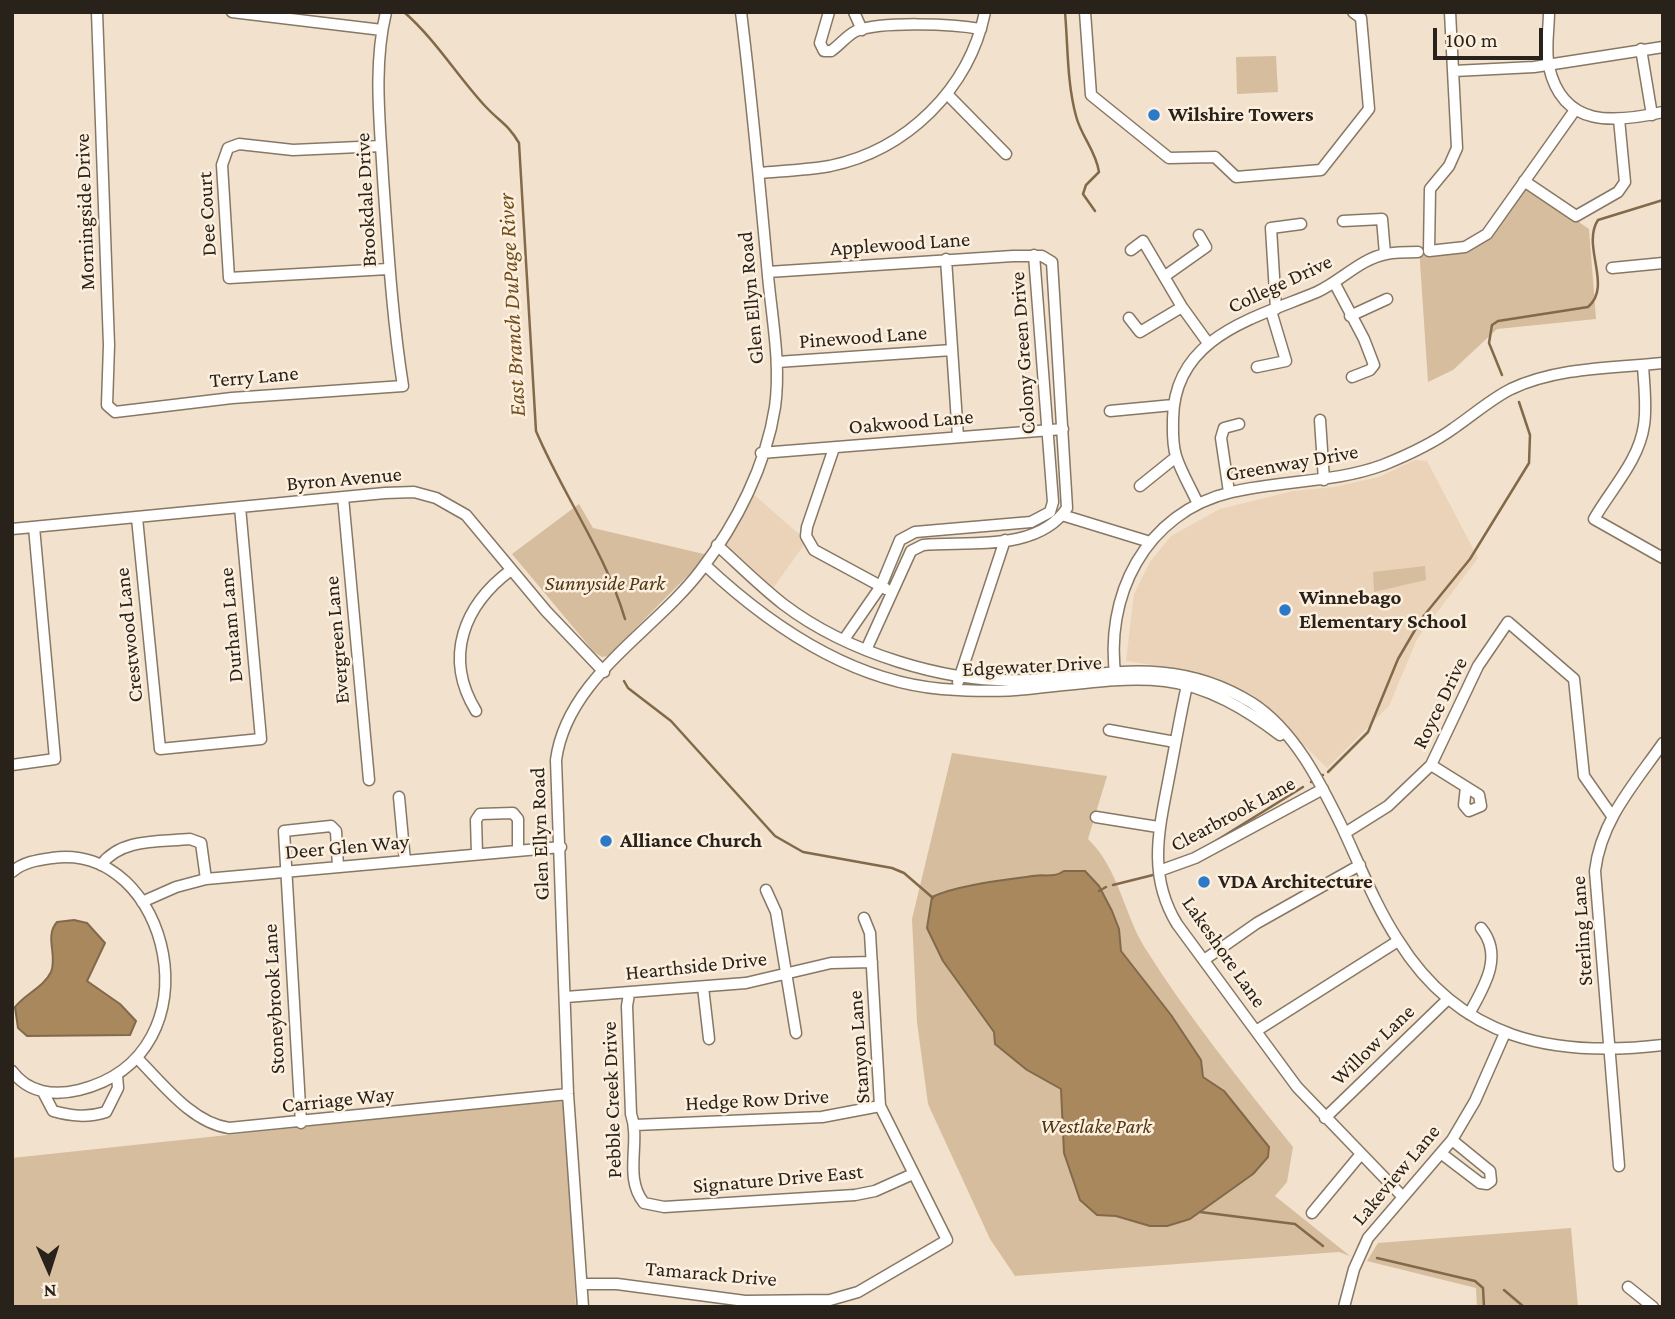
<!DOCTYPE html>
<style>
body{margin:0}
#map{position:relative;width:1675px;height:1319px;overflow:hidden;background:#f2e1cc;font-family:"Crimson Pro",serif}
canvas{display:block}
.frame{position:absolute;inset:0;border:14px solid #28221a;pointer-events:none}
.north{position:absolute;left:14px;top:1235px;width:70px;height:70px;-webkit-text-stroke:5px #fdefde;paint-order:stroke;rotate:177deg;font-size:19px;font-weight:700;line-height:28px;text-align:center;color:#28221a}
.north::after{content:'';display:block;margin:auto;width:24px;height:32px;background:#28221a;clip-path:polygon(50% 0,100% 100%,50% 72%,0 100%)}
.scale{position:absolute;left:1433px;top:28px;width:110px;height:32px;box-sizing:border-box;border:4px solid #28221a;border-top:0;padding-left:9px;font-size:21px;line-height:24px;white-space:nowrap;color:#28221a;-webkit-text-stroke:5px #fdefde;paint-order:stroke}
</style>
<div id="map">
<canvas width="1675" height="1319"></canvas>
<div class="frame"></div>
<div class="north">N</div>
<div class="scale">100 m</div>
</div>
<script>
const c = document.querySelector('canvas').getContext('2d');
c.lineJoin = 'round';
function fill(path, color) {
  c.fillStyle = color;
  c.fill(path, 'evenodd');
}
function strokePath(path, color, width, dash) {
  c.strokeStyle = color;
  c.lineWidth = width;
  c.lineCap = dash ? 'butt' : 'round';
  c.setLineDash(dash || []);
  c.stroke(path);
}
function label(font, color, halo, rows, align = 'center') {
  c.font = font + ' "Crimson Pro",serif';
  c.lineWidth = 5;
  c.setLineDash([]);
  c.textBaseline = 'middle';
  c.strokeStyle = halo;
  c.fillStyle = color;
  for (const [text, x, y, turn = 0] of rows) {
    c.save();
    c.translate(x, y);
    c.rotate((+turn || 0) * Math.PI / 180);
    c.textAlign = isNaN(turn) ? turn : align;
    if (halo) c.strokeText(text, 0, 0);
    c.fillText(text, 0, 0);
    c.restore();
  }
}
const built = new Path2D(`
 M1415,460L1427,461L1478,558L1417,639L1389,706L1327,768L1254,696L1195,671L1126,661L1134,594L1150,562L1171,536L1220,509L1293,491L1334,487L1379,477Z
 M751,492L800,535L804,545L771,591L720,545Z`);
const green = new Path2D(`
 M1276,56L1278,92L1237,94L1236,57Z
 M1520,182L1589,229L1596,319L1497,329L1453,370L1428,382L1419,247C1486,245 1485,235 1520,182Z
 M579,504L593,528L708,555L608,656L602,657L594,652L512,554Z
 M1425,566L1426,580L1374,592L1373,572Z
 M952,753L1107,776L1088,839C1119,869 1123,912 1145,948C1189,1018 1242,1083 1293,1147L1287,1182L1275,1196L1350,1256L1339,1252L1015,1276L990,1239L928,1104L917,1022L912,919Z
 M565,1099L576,1307H12V1158Z
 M1571,1228L1578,1307H1477L1476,1288L1367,1261L1378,1243Z`);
const water = new Path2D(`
 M1064,871H1085L1099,886L1112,911L1119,929L1121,951L1171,1015L1201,1060L1203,1077L1224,1091L1269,1147L1268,1157L1253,1174L1190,1219L1167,1226H1150L1116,1216L1097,1215L1080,1200L1064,1153L1061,1089L1027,1070L995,1044L994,1032L943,961L927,928L932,897C957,885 1005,880 1033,876C1046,874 1054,878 1064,871Z
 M74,920L87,923L105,943L87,981L120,1004L136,1021L130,1035L27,1036L18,1028L15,1007C25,994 44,987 51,972C58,955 44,937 57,922Z`);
const stream = new Path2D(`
 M404,12C436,40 458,77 486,107C500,122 508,124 519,143L536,431C563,495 605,552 625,619
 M1065,12C1068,47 1067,83 1076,116C1081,136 1096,151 1099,172L1086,185L1083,194L1095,211
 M1502,375L1489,343L1492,325L1498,321L1588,307C1613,286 1581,246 1598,220L1663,200
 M624,681L628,688L671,721L775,836L803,852L892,868L904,873L933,898
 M1328,772L1368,732L1398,659L1422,618L1470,559L1529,463L1530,435L1519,402
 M1322,775H1323
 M1311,782H1312
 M1201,850L1303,787
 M1113,885L1153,875
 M1099,891L1106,887
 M1200,1212L1295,1224L1323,1246
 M1377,1258L1475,1281L1483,1288L1484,1307
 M1504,1290L1524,1307`);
const minor = new Path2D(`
 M97,12L109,345L107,405L115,412L232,398L403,386C392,317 388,247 383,178C380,123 373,66 386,12
 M232,12L382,30
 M829,12L820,43L824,51H831C840,45 846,36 856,31C882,21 953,24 981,29
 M854,12L862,30
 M1085,12L1091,95L1169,158L1215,157L1236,177L1321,170L1369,109L1361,18L1353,12
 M1450,12L1457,148L1449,166L1430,189L1429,251L1465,247L1487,234L1575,110
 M1549,12C1549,29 1545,50 1549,67C1563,128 1614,123 1663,112
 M1641,49L1652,115
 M1454,71L1534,67L1663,47
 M948,95L1006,154
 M381,146L293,150L239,144L228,148L222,165L229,278L388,269
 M760,173C783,171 807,170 830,166C907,150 969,89 985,12
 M1524,181L1576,216L1618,192L1625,182L1619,119
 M1343,221L1382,219L1385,254
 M1131,250L1143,241L1182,307L1208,343
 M946,259L958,437
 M1612,268L1663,263
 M768,272L1013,256H1042L1052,262L1067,508C1038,552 969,541 923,545L911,551L866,650
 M1165,276L1206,247L1199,235
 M1335,284L1364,339L1374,365L1370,370L1352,377
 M1276,309L1271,228L1301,224
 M1350,316L1387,299
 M1129,318L1140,332L1182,307
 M777,362L952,350
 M1643,365C1644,385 1647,406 1644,425C1639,461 1611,489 1594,519L1663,558
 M1257,367L1286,361L1271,311
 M1110,411L1173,405
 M1320,420L1324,480
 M834,448L807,527L806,536L814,550L886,589
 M761,453L1063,429
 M1140,486L1176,457
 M1229,492L1221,438L1224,428L1239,424
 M343,497L369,780
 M1198,504C1191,488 1181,472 1176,456C1172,443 1173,431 1173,419C1174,336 1255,318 1317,292C1341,281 1360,259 1386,254C1396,252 1408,252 1418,252
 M240,507L261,739
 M1062,515L1150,542
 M137,518L160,749
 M34,527L55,759
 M12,529L385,493L414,492L436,498L466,515L546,611L604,672
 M717,545C739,565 760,586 783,604C846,652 946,684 1025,680C1109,675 1175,655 1252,703C1294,730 1320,782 1341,825C1359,863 1375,905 1398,940C1460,1040 1554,1058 1663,1045
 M705,565C769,625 851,681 942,689C970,691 999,692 1027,689C1073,685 1119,676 1165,681C1208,686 1247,710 1280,735
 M845,638L881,586L900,540L915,532L1031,522L1050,512L1053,502L1034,255
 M1116,680C1103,597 1145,512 1232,492C1282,480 1334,483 1383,465C1408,455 1432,444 1454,428C1473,415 1491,399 1511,389C1558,367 1613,368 1663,363
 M1188,681C1181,711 1176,741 1170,772C1160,826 1146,873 1177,924L1297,1087L1402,1196
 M958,682L1005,540
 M476,711C443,657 464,605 511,570
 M1109,730L1175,742
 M160,749L261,739
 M12,765L55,759
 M1431,765L1479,795L1481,806L1469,811L1464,805L1466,787
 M399,797L405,861
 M1096,817L1158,827
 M1345,833L1388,806L1431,765L1478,666L1508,622L1574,679L1584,776L1612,816
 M477,854L476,820L480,814L513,813L518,819V851
 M101,865C121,838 159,842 190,839L201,843L206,879
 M1159,871L1195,858L1323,789
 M12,872C23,862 38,860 52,858C169,840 222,1055 79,1090C54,1096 28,1093 12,1071
 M766,890L776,912L796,1033
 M142,902L176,887L206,879L561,847
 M1204,960L1257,923L1360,865
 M703,987L709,1039
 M629,994L627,1006L631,1114C641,1143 623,1177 644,1203L664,1207L855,1195L875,1191L913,1174
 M566,997L746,983L831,963L872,962
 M1469,1014C1484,987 1504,956 1481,928
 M1256,1031L1398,941
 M137,1058C163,1084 192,1123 229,1128L568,1094
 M43,1092L53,1111C71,1116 87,1118 106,1112L118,1088L117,1075
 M1325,1118L1447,1000
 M301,1123L284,831L331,826L336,831L338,867
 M635,1125L822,1117L880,1106
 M1442,1154L1480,1183L1487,1184L1491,1181L1490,1171L1452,1140
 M1619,1166L1595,871C1601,820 1635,783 1663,743
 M1312,1213L1361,1154
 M582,1284H617L745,1301L830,1300L858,1292L947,1240L880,1106L870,933L864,918
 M1628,1287L1653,1307
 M583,1307L568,1094L556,760C567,678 655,631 701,570C736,524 766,466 775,407C781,364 772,319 768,276C760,188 752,100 741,12
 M1344,1307L1354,1269L1368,1238L1452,1140L1475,1101L1505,1033`);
const markers = [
 [1154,115,7,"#2b7ac9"],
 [1285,610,7,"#2b7ac9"],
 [606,841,7,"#2b7ac9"],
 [1204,882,7,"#2b7ac9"]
];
const poiNames = [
 ["Wilshire Towers",1168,115],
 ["Winnebago",1299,598],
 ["Elementary School",1299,622],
 ["Alliance Church",620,841],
 ["VDA Architecture",1218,882]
];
const streetNames = [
 ["Brookdale Drive",366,200,-93],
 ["Morningside Drive",85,212,-92],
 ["Dee Court",207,214,-93],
 ["Applewood Lane",900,244,-4],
 ["College Drive",1280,284,-25],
 ["Glen Ellyn Road",751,298,-95],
 ["Pinewood Lane",863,337,-4],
 ["Colony Green Drive",1023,353,-94],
 ["Terry Lane",254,377,-5],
 ["Oakwood Lane",911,422,-5],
 ["Greenway Drive",1292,463,-10],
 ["Byron Avenue",344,479,-5],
 ["Durham Lane",231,625,-95],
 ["Crestwood Lane",129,635,-96],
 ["Evergreen Lane",337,640,-95],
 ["Edgewater Drive",1032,666,-3],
 ["Royce Drive",1440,703,-64],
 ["Clearbrook Lane",1233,814,-28],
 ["Glen Ellyn Road",540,834,-92],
 ["Deer Glen Way",347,847,-5],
 ["Sterling Lane",1582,931,-94],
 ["Lakeshore Lane",1224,952,55],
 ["Hearthside Drive",696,966,-6],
 ["Stoneybrook Lane",274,999,-93],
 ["Willow Lane",1373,1045,-44],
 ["Stanyon Lane",859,1047,-94],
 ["Carriage Way",338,1100,-6],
 ["Pebble Creek Drive",612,1100,-92],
 ["Hedge Row Drive",757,1100,-3],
 ["Lakeview Lane",1396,1175,-50],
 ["Signature Drive East",778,1179,-5],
 ["Tamarack Drive",711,1274,5]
];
const parkNames = [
 ["Sunnyside Park",605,584],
 ["Westlake Park",1096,1127]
];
const waterNames = [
 ["East Branch DuPage River",512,305,-93]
];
fill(built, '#ead3b8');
fill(green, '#d6bd9e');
fill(water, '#a9885e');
strokePath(water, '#82694a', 2);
strokePath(stream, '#82694a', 2.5);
strokePath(minor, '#877865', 13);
strokePath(minor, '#fff', 10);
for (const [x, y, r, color] of markers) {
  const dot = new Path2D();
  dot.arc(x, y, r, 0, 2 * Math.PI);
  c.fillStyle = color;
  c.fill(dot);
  strokePath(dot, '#fdefde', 2.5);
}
label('bold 21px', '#28221a', '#fdefde', poiNames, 'left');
label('21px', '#28221a', '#fdefde', streetNames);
label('italic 21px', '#4e3513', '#fdefde', parkNames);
label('italic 23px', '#704d1c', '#fdefde', waterNames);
</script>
